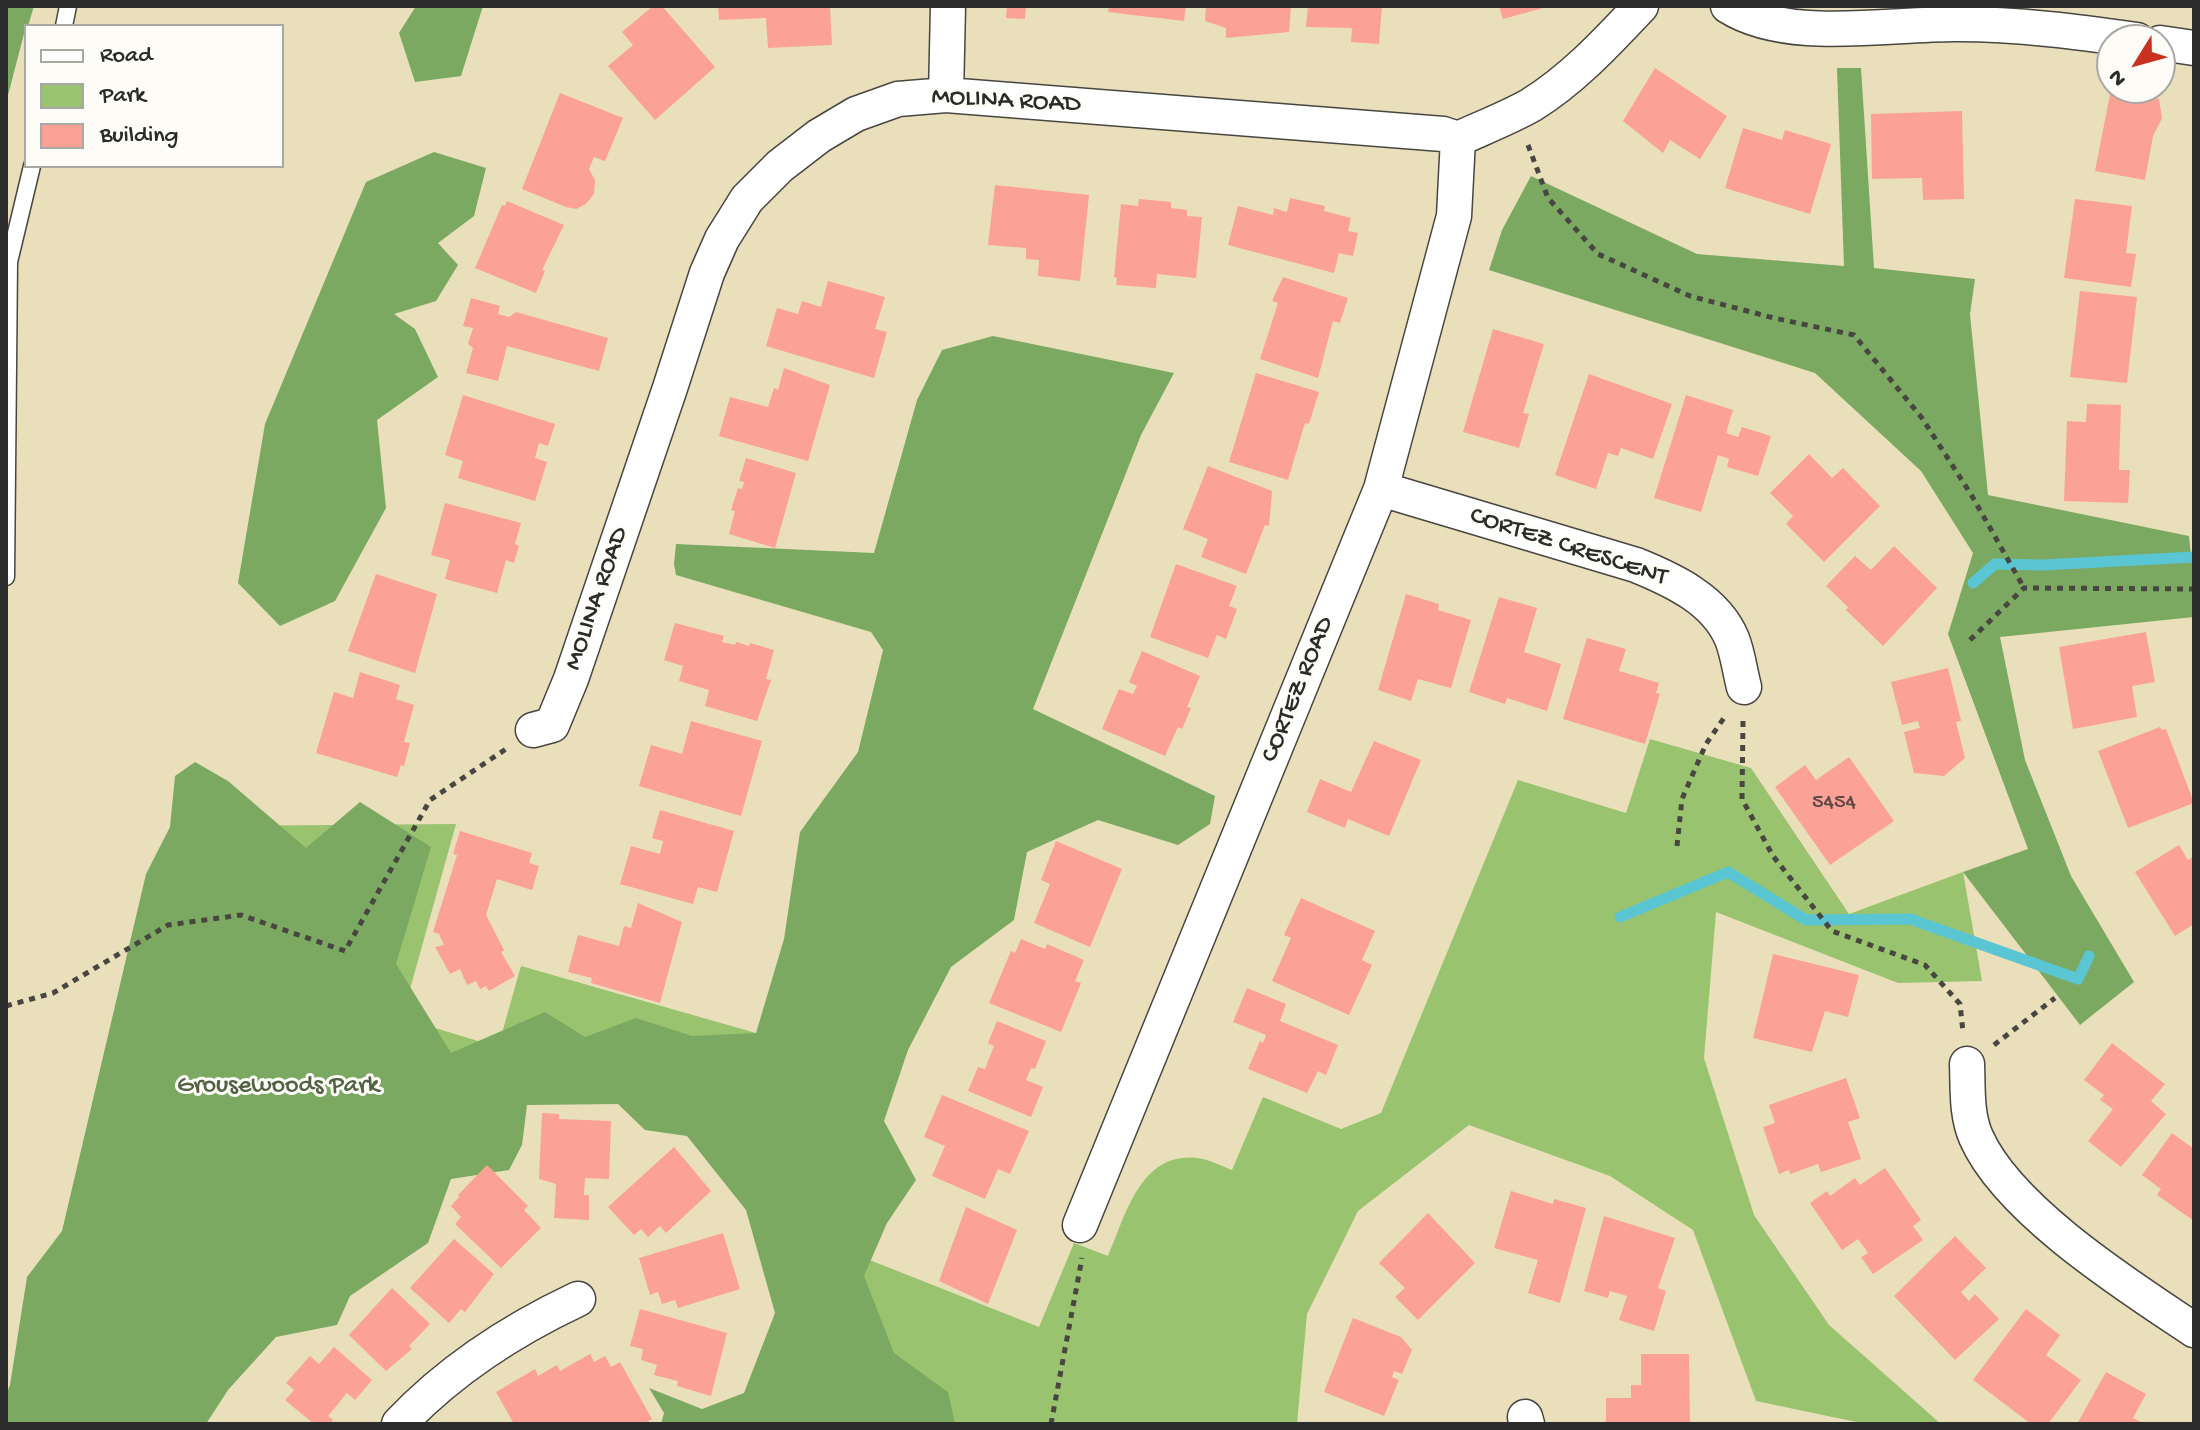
<!DOCTYPE html>
<style>
body{margin:0}
#map{position:relative;width:2200px;height:1430px;overflow:hidden;background:#eadfbb;font-family:"Gochi Hand",sans-serif}
canvas{display:block}
.frame{position:absolute;inset:0;border:8px solid #2b2b2b;pointer-events:none}
.legend{position:absolute;left:24px;top:24px;width:260px;height:144px;box-sizing:border-box;background:#fdfcf7;border:2px solid #a9a8a5;margin:0;padding:10px 14px;list-style:none;font-size:24px;color:#2b2b2b}
.legend li{display:flex;align-items:center;gap:16px;height:40px}
.legend b{width:40px;border:2px solid #a9a8a5}
.north{position:absolute;left:2096px;top:24px;width:80px;height:80px;box-sizing:border-box;background:#fdfcf7;border:2px solid #a9a8a5;border-radius:50%;rotate:233deg;font-size:22px;font-weight:700;line-height:32px;text-align:center;color:#2b2b2b}
.north::after{content:'';display:block;margin:auto;width:28px;height:36px;background:#c8321e;clip-path:polygon(50% 0,100% 100%,50% 72%,0 100%)}
</style>
<div id="map">
<canvas width="2200" height="1430"></canvas>
<div class="frame"></div>
<ul class="legend">
<li><b style="height:10px;background:#fff"></b>Road</li>
<li><b style="height:22px;background:#9ac370"></b>Park</li>
<li><b style="height:22px;background:#fba196"></b>Building</li>
</ul>
<div class="north">N</div>
</div>
<script>
const c = document.querySelector('canvas').getContext('2d');
c.lineJoin = 'round';
function fill(path, color) {
  c.fillStyle = color;
  c.fill(path, 'evenodd');
}
function strokePath(path, color, width, dash) {
  c.strokeStyle = color;
  c.lineWidth = width;
  c.lineCap = dash ? 'butt' : 'round';
  c.setLineDash(dash || []);
  c.stroke(path);
}
function label(font, color, halo, rows, align = 'center') {
  c.font = font + ' "Gochi Hand",sans-serif';
  c.lineWidth = 6;
  c.setLineDash([]);
  c.textBaseline = 'middle';
  c.strokeStyle = halo;
  c.fillStyle = color;
  for (const [text, x, y, turn = 0] of rows) {
    c.save();
    c.translate(x, y);
    c.rotate((+turn || 0) * Math.PI / 180);
    c.textAlign = isNaN(turn) ? turn : align;
    if (halo) c.strokeText(text, 0, 0);
    c.fillText(text, 0, 0);
    c.restore();
  }
}
const green = new Path2D(`
 M1650,739L1751,768L1849,914L1963,872L1982,981L1898,983L1716,912L1704,1058L1754,1215L1829,1325L1941,1424H1866L1756,1401L1693,1230L1610,1176L1469,1125L1358,1211L1307,1314L1297,1424H882L698,1074L504,1094L33,1424L208,826L456,824L402,1018L498,1047L521,966L756,1033L857,1255L1039,1327L1074,1243L1108,1256C1126,1215 1140,1152 1197,1158C1209,1159 1221,1166 1232,1170L1263,1097L1341,1129L1381,1113L1518,780L1626,813Z`);
const forest = new Path2D(`
 M6,6H34L28,26H26L6,103Z
 M416,6H483L461,76L415,82L399,33Z
 M1837,68H1861L1874,268L1975,279L1970,314L1988,495L2189,536L2194,584V617L2000,637L2025,760L2071,876L2134,982L2080,1025L1963,872L2028,849L1948,634L1973,553L1921,471L1815,373L1489,270L1502,230L1531,176L1697,254L1844,266Z
 M434,152L486,168L474,216L438,243L458,265L436,301L394,314L415,329L438,377L377,420L386,508L335,601L280,626L238,583L265,424L366,182Z
 M993,336L1174,373L1141,435L1033,709L1215,796L1210,824L1178,845L1098,820L1027,852L1014,920L951,967L908,1050L884,1121L916,1180L887,1223L864,1276L894,1353L948,1392L955,1424H661L664,1413L649,1388L702,1409L744,1393L775,1313L746,1210L687,1136L645,1130L618,1104L527,1105L522,1145L509,1170L451,1179L428,1243L350,1296L337,1325L276,1337L228,1390L206,1424H6V1395L10,1385L27,1277L62,1231L146,874L170,827L175,776L195,762L228,781L306,848L360,802L431,847L396,964L451,1053L545,1012L585,1037L636,1018L692,1036L756,1033L784,939L800,832L858,752L883,650L871,632L676,575L674,564L676,544L874,553L917,400L942,350Z`);
const stream = new Path2D(`
 M1973,583L1995,564L2042,565L2194,557
 M1620,917L1728,872L1806,920L1910,919L2078,979L2089,956`);
const building = new Path2D(`
 M653,6H662L715,67L655,120L608,66L633,45L622,32Z
 M718,6H830L832,45L768,48L766,18L719,20Z
 M1007,6H1026L1025,19L1006,18Z
 M1109,6H1186L1184,21L1108,12Z
 M1206,6H1291L1289,32L1226,38V28L1205,21Z
 M1308,6H1382L1379,44L1351,42L1352,28L1306,27Z
 M1499,6H1547V7L1503,19Z
 M1655,68L1727,116L1700,159L1670,140L1663,153L1623,121Z
 M2111,89L2159,99L2162,118L2153,136L2145,180L2095,171Z
 M560,93L623,118L605,161L594,157L589,169L595,180L594,194L586,204L576,209L566,207L522,189Z
 M1962,111L1964,199L1923,200L1922,178L1872,179L1871,114Z
 M1743,128L1782,140L1785,130L1831,144L1810,214L1725,188Z
 M995,185L1089,195L1080,281L1038,276L1039,260L1026,259V248L988,245Z
 M1290,198L1325,206L1324,211L1351,218L1348,231L1358,233L1353,256L1339,253L1334,273L1228,245L1238,206L1273,215L1274,208L1287,212Z
 M1139,199L1171,202V208L1187,210V216L1202,217L1196,278L1157,274L1156,288L1116,285L1117,278L1114,277L1121,204L1138,206Z
 M2075,199L2132,206L2126,253L2136,254L2131,287L2064,278Z
 M507,201L564,225L542,270L545,271L536,293L475,268L502,205L505,206Z
 M1283,277L1348,298L1340,323L1333,321L1318,378L1260,359L1278,303L1272,301Z
 M828,281L885,297L875,329L887,332L874,378L766,346L777,308L798,314L802,301L821,307Z
 M2080,291L2137,297L2127,383L2070,377Z
 M471,298L500,306L498,314L509,317L516,312L608,338L599,371L507,346L498,381L466,373L473,348L468,344L473,328L463,326Z
 M1493,329L1544,344L1523,413L1529,414L1519,448L1463,432Z
 M784,368L830,385L808,461L719,436L730,397L768,407L774,388L778,390Z
 M1256,373L1319,392L1309,424L1305,423L1288,480L1229,462Z
 M1589,374L1672,404L1653,459L1621,448L1618,456L1608,453L1596,489L1555,475Z
 M463,395L555,424L548,446L539,443L535,458L547,462L535,501L458,478L463,461L445,455Z
 M1686,395L1733,410L1726,433L1738,437L1742,427L1771,436L1758,476L1727,467L1729,459L1718,455L1701,512L1654,498Z
 M2087,404L2121,405L2119,470H2130L2128,503L2064,501L2067,421L2086,422Z
 M1809,454L1832,478L1843,468L1880,506L1824,562L1786,524L1793,516L1770,493Z
 M746,458L796,473L775,548L729,534L735,511L731,510L738,488L742,489L744,482L739,481Z
 M1208,466L1272,491L1269,526L1265,525L1246,574L1201,557L1208,539L1183,529Z
 M445,503L521,523L515,544L519,546L514,563L506,560L497,593L445,579L450,560L431,555Z
 M1894,546L1937,588L1883,646L1846,610L1848,607L1826,586L1855,556L1871,570Z
 M1176,564L1237,586L1229,606L1237,609L1226,639L1217,635L1208,658L1150,637Z
 M376,574L437,594L415,673L348,651Z
 M1406,594L1439,604L1438,610L1471,620L1451,688L1418,679L1411,701L1378,690Z
 M1499,597L1537,608L1524,652L1561,664L1547,711L1507,698L1505,704L1469,692Z
 M675,623L724,636L722,642L735,645L736,642L749,646L750,643L774,650L766,679L771,680L757,721L705,706L709,690L679,681L683,666L664,660Z
 M2146,632L2155,682L2132,686L2137,717L2073,729L2059,647Z
 M1587,638L1626,649L1619,671L1659,683L1656,693L1660,694L1645,744L1563,719Z
 M1142,651L1200,676L1187,707L1191,708L1182,729L1178,727L1165,756L1102,729L1119,689L1133,694L1137,686L1129,682Z
 M1948,668L1961,721L1956,722L1965,758L1944,776L1914,773L1904,732L1920,728L1918,721L1902,725L1891,682Z
 M360,672L400,685L396,699L414,705L404,742L410,743L404,766L401,765L397,777L316,753L334,692L353,698Z
 M691,721L762,741L741,816L639,786L651,745L682,754Z
 M2160,727L2162,730L2166,729L2194,803L2128,828L2098,751Z
 M1374,741L1421,760L1389,836L1348,819L1345,828L1307,812L1320,779L1351,792Z
 M1849,757L1894,821L1830,865L1775,787L1805,765L1816,780Z
 M660,810L734,831L717,892L698,887L693,904L620,884L631,846L660,854L663,841L652,838Z
 M460,831L532,853L529,863L539,866L532,890L497,879L486,915L504,950L501,952L515,976L489,991L486,986L480,989L476,981L467,985L460,969L450,974L435,947L444,945L439,934L433,932L457,855L453,854Z
 M1056,841L1122,869L1090,947L1034,923L1050,884L1041,880Z
 M2179,845L2188,860L2194,856V924L2175,936L2135,872Z
 M1301,898L1375,931L1362,960L1372,965L1349,1015L1272,981L1291,938L1284,935Z
 M638,903L682,922L660,1003L591,983L592,978L568,972L578,935L619,946L624,926L631,928Z
 M1021,939L1045,949L1047,944L1084,960L1075,981L1081,983L1061,1032L989,1003L1011,951L1015,953Z
 M1773,954L1859,975L1848,1017L1825,1011L1812,1052L1753,1038Z
 M1247,988L1286,1004L1280,1021L1338,1045L1326,1075L1318,1071L1307,1093L1248,1069L1260,1041L1263,1043L1266,1035L1233,1022Z
 M997,1021L1046,1041L1035,1069L1031,1068L1026,1080L1043,1087L1031,1117L968,1091L978,1067L985,1069L994,1046L988,1043Z
 M2112,1043L2165,1084L2151,1101L2166,1114L2121,1167L2088,1141L2113,1109L2100,1100L2104,1095L2084,1080Z
 M1846,1078L1860,1118L1848,1122L1861,1159L1821,1172L1818,1164L1790,1174L1789,1170L1779,1174L1763,1127L1775,1123L1769,1105Z
 M942,1095L1029,1131L1010,1174L998,1169L985,1199L932,1176L945,1146L924,1137Z
 M542,1113L559,1114V1119L611,1121L609,1179L585,1178L584,1195H589V1220L554,1218L556,1184L539,1179Z
 M2172,1133L2194,1149V1221L2157,1195L2161,1189L2142,1175Z
 M674,1147L711,1191L666,1233L660,1226L648,1237L641,1229L634,1235L608,1207Z
 M487,1165L528,1206L524,1210L541,1228L501,1268L455,1224L461,1217L451,1206L459,1197L458,1195Z
 M1885,1168L1921,1220L1913,1226L1923,1240L1873,1274L1861,1257L1868,1253L1858,1239L1842,1250L1810,1203L1827,1191L1830,1196L1855,1178L1860,1185Z
 M1511,1191L1553,1204L1554,1199L1586,1208L1560,1303L1528,1293L1538,1260L1494,1248Z
 M966,1207L1017,1230L988,1304L939,1281Z
 M1428,1213L1475,1263L1418,1320L1395,1297L1405,1288L1379,1263Z
 M1604,1216L1675,1238L1658,1288L1666,1291L1654,1331L1619,1320L1627,1296L1610,1291L1608,1298L1584,1291Z
 M723,1233L740,1289L678,1308L675,1300L662,1304L658,1292L650,1295L639,1258Z
 M1955,1236L1986,1268L1961,1292L1969,1301L1975,1294L1999,1319L1955,1360L1894,1296Z
 M454,1239L494,1274L465,1312L461,1309L449,1323L410,1288Z
 M392,1288L430,1324L409,1346L412,1349L386,1371L349,1335Z
 M640,1309L727,1333L711,1396L677,1386L678,1381L654,1375L657,1365L641,1360L643,1349L630,1346Z
 M2026,1309L2060,1335L2046,1355L2081,1380L2048,1424H2031L1973,1380Z
 M1353,1318L1401,1337L1412,1350L1402,1374L1394,1371L1392,1377L1399,1380L1384,1416L1324,1392Z
 M334,1347L372,1380L355,1400L347,1393L328,1416L333,1420L330,1424H314L285,1400L294,1390L286,1383L310,1356L319,1364Z
 M590,1354L594,1362L605,1356L611,1367L620,1362L652,1419L644,1424H514L496,1392L535,1369L538,1376L557,1365L560,1371Z
 M1641,1354H1689L1690,1424H1606V1398H1631V1385H1641Z
 M2106,1372L2146,1394L2133,1418L2145,1424H2077Z`);
const path = new Path2D(`
 M1528,145L1548,198L1598,254L1690,296L1774,318L1854,335L1922,418L1972,496L2024,588
 M1970,640L2024,588L2194,589
 M1743,721L1742,799L1773,856L1832,931L1925,965L1960,1004L1963,1032
 M1677,846L1682,799L1706,744L1726,715
 M6,1006L53,993L168,925L241,915L345,951L430,800L506,749
 M1994,1045L2055,998
 M1051,1424L1082,1258`);
const lane = new Path2D(`
 M64,26L68,6
 M6,577L9,262L32,166`);
const street = new Path2D(`
 M1728,6C1788,44 1890,23 1959,24C2018,24 2078,32 2137,40
 M2160,43L2194,48
 M946,95L948,6
 M1381,489L1636,565C1673,580 1716,600 1732,639C1738,654 1740,672 1744,687
 M533,730L552,725L571,679L670,388L707,273L722,239L747,199L780,166L819,136L856,114L898,99L946,95L1443,134L1458,139C1482,128 1508,118 1531,105C1573,79 1607,42 1641,6
 M1967,1064C1968,1088 1966,1114 1976,1137C2008,1210 2128,1286 2194,1330
 M1080,1225L1381,489L1454,216L1458,139
 M1525,1417L1527,1424
 M399,1424C450,1370 512,1330 578,1299`);
const numberNames = [
 ["5454",1834,804]
];
const streetNames = [
 ["MOLINA ROAD",1006,102,3],
 ["CORTEZ CRESCENT",1568,548,18],
 ["MOLINA ROAD",598,599,-71],
 ["CORTEZ ROAD",1299,690,-68]
];
const parkNames = [
 ["Grousewoods Park",278,1087]
];
fill(green, '#9ac370');
fill(forest, '#7ba962');
strokePath(stream, '#5ac6d3', 11);
fill(building, '#fba196');
strokePath(lane, '#484641', 19);
strokePath(street, '#484641', 37);
strokePath(path, '#484641', 5, [6, 6]);
strokePath(lane, '#fff', 16);
strokePath(street, '#fff', 34);
label('22px', '#5f4846', null, numberNames);
label('26px', '#2b2b2b', '#fdfcf7', streetNames);
label('26px', '#526043', '#fdfcf7', parkNames);
</script>
